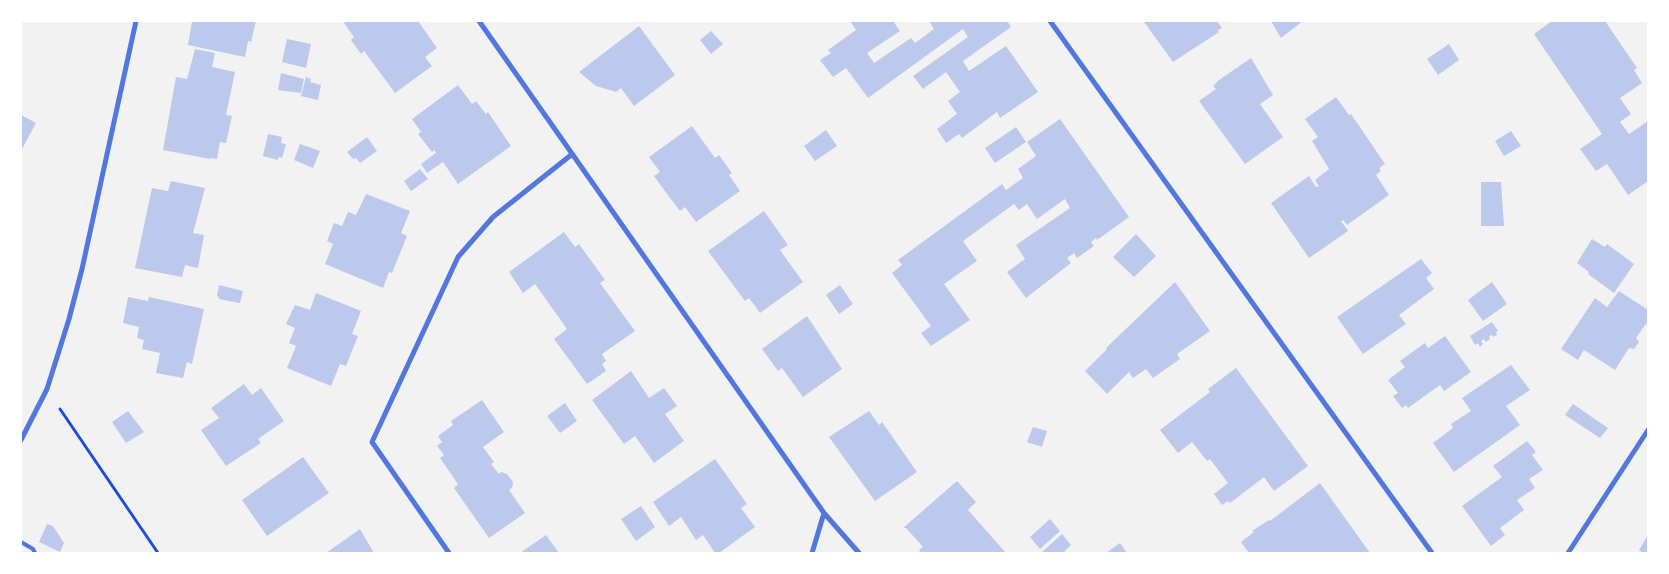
<!DOCTYPE html>
<style>
body{margin:0}
#map{position:relative;width:1669px;height:574px;overflow:hidden;background:#f2f2f2;font-family:"IBM Plex Sans",sans-serif}
canvas{display:block}
.frame{position:absolute;inset:0;border:22px solid #fff;pointer-events:none}
</style>
<div id="map">
<canvas width="1669" height="574"></canvas>
<div class="frame"></div>
</div>
<script>
const c = document.querySelector('canvas').getContext('2d');
c.lineJoin = 'round';
function fill(path, color) {
  c.fillStyle = color;
  c.fill(path, 'evenodd');
}
function strokePath(path, color, width, dash) {
  c.strokeStyle = color;
  c.lineWidth = width;
  c.lineCap = dash ? 'butt' : 'round';
  c.setLineDash(dash || []);
  c.stroke(path);
}
const building = new Path2D(`
 M192,21H256L251,42L248,41L245,57L188,45Z
 M346,21H418L437,48L425,57L432,66L395,93L364,51L361,54L351,40L354,37L344,23Z
 M850,21H893L900,31L867,53L874,63L911,38L915,43L934,29L929,21H1007L1011,27L963,61L969,71L1006,46L1038,92L1000,118L997,112L962,138L959,134L946,143L937,129L957,114L948,101L960,92L946,72L923,89L913,76L968,37L963,29L868,98L846,68L833,77L820,60L831,53L828,50L856,30Z
 M1145,21H1217L1222,28L1217,31L1219,32L1173,62L1144,22Z
 M1271,21H1303L1281,38Z
 M1552,21H1605L1637,68L1634,70L1642,83L1620,98L1631,114L1620,122L1629,134L1648,121V181L1628,195L1607,164L1596,171L1580,149L1602,134L1534,34Z
 M639,26L675,75L634,106L621,88L616,92L596,86L579,72Z
 M711,31L723,44L711,54L700,40Z
 M287,39L311,44L306,68L282,62Z
 M1449,44L1459,60L1438,75L1427,59Z
 M195,49L215,53L212,67L235,72L226,115L232,116L226,143L220,142L217,159L211,158L210,159L163,150L176,77L187,79Z
 M1251,58L1273,95L1260,104L1283,137L1245,164L1199,101L1216,89L1213,86L1219,80Z
 M281,73L304,79L301,93L278,90Z
 M306,77L311,79L310,82L321,85L318,100L301,96Z
 M458,85L472,104L476,101L486,114L488,112L511,146L458,184L443,162L427,173L421,164L436,153L434,150L432,152L418,134L421,132L412,119Z
 M1336,97L1349,115L1351,114L1385,164L1379,168L1381,171L1376,175L1389,195L1347,225L1343,220L1341,221L1348,231L1309,258L1271,203L1309,176L1316,187L1319,186L1315,180L1329,169L1312,141L1318,137L1305,119Z
 M21,115L36,123L21,151Z
 M1060,119L1129,217L1097,240L1096,238L1091,242L1094,246L1077,258L1074,253L1067,258L1071,263L1026,298L1007,272L1025,259L1016,245L1070,208L1065,199L1037,219L1027,204L1019,210L1014,204L963,241L977,261L944,284L970,320L931,346L921,333L931,326L892,273L902,265L898,260L1002,184L1006,190L1023,178L1018,169L1036,156L1027,142Z
 M692,126L715,158L719,155L732,173L729,175L740,191L696,222L685,207L680,211L667,194L654,176L660,172L649,157Z
 M1016,127L1026,142L995,163L985,148Z
 M826,130L837,146L815,161L804,146Z
 M1511,131L1521,146L1504,156L1495,141Z
 M268,134L282,137L281,143L286,144L282,158L278,157V160L263,156Z
 M367,137L377,151L360,163L356,158L353,159L347,152Z
 M300,144L320,151L313,168L294,160Z
 M420,169L428,179L411,191L404,181Z
 M171,181L205,188L193,233L204,235L198,268L185,265L182,277L135,268L152,188L168,191Z
 M1481,182H1501L1504,226H1481Z
 M366,194L410,211L401,233L407,236L392,273L389,272L383,288L325,264L333,244L327,241L334,223L342,226L348,212L356,215Z
 M764,211L788,245L780,250L803,282L760,313L749,298L745,301L708,251Z
 M564,232L575,247L579,244L605,280L600,283L635,331L602,354L606,361L602,364L606,371L587,384L554,339L567,329L535,284L523,293L509,272Z
 M1136,234L1156,256L1134,277L1113,257Z
 M1592,239L1605,247L1607,244L1634,264L1614,293L1588,274L1589,272L1577,263Z
 M1421,259L1432,273L1426,278L1434,289L1399,315L1406,324L1363,354L1337,317Z
 M1175,282L1210,331L1177,354L1180,359L1153,378L1146,369L1133,378L1129,372L1107,394L1085,371L1107,349L1106,348Z
 M1492,282L1507,304L1483,321L1468,300Z
 M219,285L243,291L240,303L219,299V297L217,296Z
 M840,285L853,304L839,314L826,295Z
 M1619,291L1648,310V321L1636,338L1639,342L1634,349L1629,348L1615,370L1584,350L1578,360L1561,349L1595,298L1607,307Z
 M316,293L361,311L352,334L358,336L346,366L340,364L331,386L287,368L296,346L289,343L295,328L286,324L295,305L310,310Z
 M128,297L148,301L149,297L204,309L192,364L187,362L183,378L156,373L160,353L142,349L144,340L137,338L139,327L123,323Z
 M807,316L842,369L803,397L782,368L778,371L762,349Z
 M1492,322L1498,331L1496,332L1497,335L1493,337L1492,335L1489,336L1490,339L1486,342L1484,339L1481,341L1483,344L1480,347L1478,343L1475,345L1470,336Z
 M1445,336L1471,372L1444,391L1440,385L1408,408L1406,405L1402,408L1393,396L1398,393L1388,380L1405,367L1400,361L1425,343L1428,348Z
 M1511,365L1530,390L1506,406L1520,425L1454,472L1433,443L1453,428L1451,424L1471,411L1462,398Z
 M1236,368L1308,466L1274,491L1264,477L1230,503L1228,501L1222,505L1214,494L1228,483L1210,459L1207,461L1192,442L1178,453L1160,430L1210,392L1208,389Z
 M631,371L649,398L664,388L677,406L665,414L684,441L654,463L635,436L624,444L592,400Z
 M244,384L252,395L261,388L284,421L258,439L261,443L226,466L201,430L219,418L211,408Z
 M482,400L504,432L483,447L494,462L491,464L499,474L501,472L507,474L513,482L512,488L509,490L525,513L489,538L454,488L458,484L440,458L444,455L437,446L442,442L438,436L453,425L451,421Z
 M565,403L577,421L560,433L547,416Z
 M1573,404L1608,428L1600,438L1565,415Z
 M128,411L144,432L126,443L112,422Z
 M869,411L879,425L882,422L917,472L875,501L829,437Z
 M1033,427L1047,431L1042,447L1027,442Z
 M1527,441L1536,452L1532,455L1543,470L1529,479L1535,488L1517,500L1524,510L1500,528L1505,535L1491,546L1462,506L1502,477L1493,466Z
 M303,457L329,493L267,536L242,500Z
 M715,459L747,504L741,508L755,527L719,553H715L703,535L696,540L681,517L669,526L653,502Z
 M957,481L976,502L968,510L1006,553H921L919,550L923,547L906,528H903Z
 M1320,483L1370,553H1310L1309,551L1307,553H1249L1241,542L1254,532L1252,531L1269,520L1270,521Z
 M641,506L655,527L636,541L621,519Z
 M1050,519L1060,531L1040,549L1030,537Z
 M47,524L53,526L64,543L60,552L39,542Z
 M360,529L374,553H326Z
 M1062,534L1071,545L1063,553H1041Z
 M546,535L559,553H520Z
 M1648,535V553H1643L1639,550Z
 M1120,543L1127,553H1106Z`);
const path = new Path2D(`
 M60,409L158,553`);
const service = new Path2D(`
 M21,542L33,549L35,553`);
const minor = new Path2D(`
 M479,21L824,513L812,553
 M1050,21L1432,553
 M21,440L47,389L69,319L82,269L136,21
 M824,513L859,553
 M449,553L372,442L458,257L493,217L571,155
 M1568,553L1648,430`);
fill(building, '#bdc9ec');
strokePath(path, '#1d4ed8', 3);
strokePath(service, '#5277de', 4);
strokePath(minor, '#5277de', 5);
</script>
